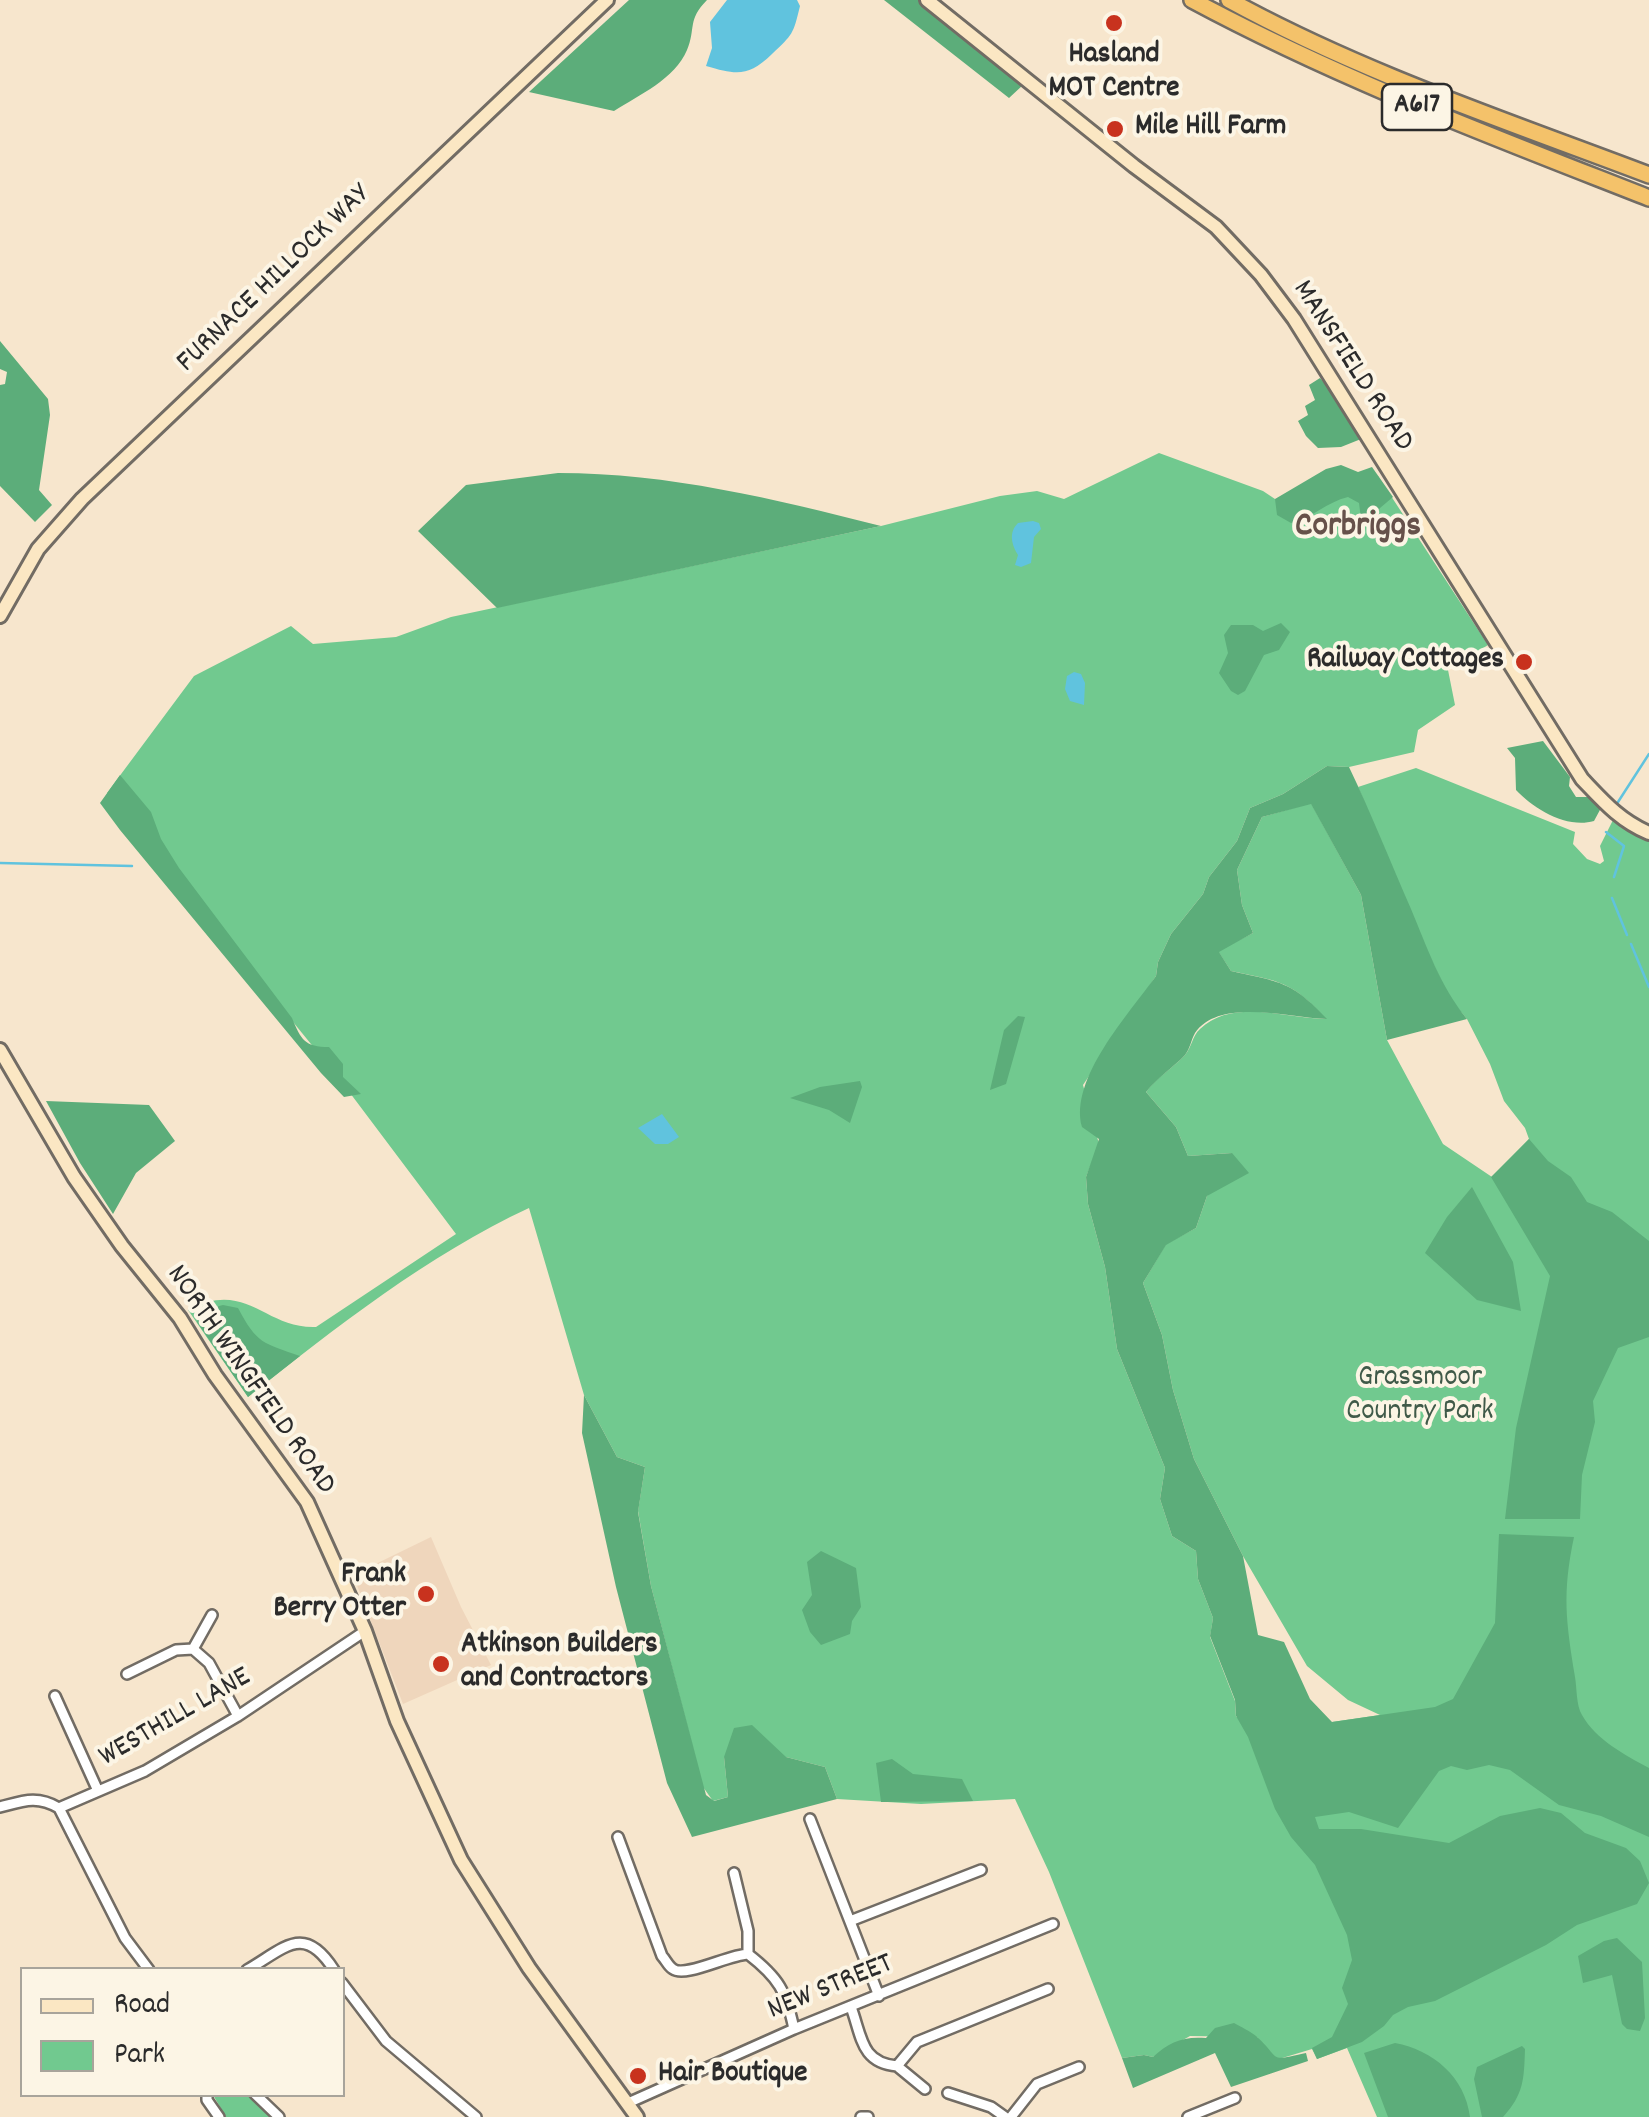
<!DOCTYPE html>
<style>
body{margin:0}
#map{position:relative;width:1649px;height:2117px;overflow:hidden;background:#f7e6cd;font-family:Dekko,sans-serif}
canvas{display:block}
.legend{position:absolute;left:20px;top:1967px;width:325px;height:130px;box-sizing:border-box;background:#fcf5e5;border:2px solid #a8a49b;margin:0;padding:12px 18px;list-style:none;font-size:30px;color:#2b2b2b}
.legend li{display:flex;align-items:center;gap:20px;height:50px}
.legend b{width:50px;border:2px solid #a8a49b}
</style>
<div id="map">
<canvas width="1649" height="2117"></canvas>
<ul class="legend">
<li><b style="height:12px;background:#fbe7c3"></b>Road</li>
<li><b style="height:28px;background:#71c98f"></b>Park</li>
</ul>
</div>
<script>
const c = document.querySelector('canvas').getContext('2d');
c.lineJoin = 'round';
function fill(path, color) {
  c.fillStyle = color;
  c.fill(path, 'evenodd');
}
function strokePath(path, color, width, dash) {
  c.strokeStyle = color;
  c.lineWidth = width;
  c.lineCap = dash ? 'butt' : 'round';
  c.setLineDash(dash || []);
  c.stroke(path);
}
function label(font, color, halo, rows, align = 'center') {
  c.font = font + ' Dekko,sans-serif';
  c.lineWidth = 8;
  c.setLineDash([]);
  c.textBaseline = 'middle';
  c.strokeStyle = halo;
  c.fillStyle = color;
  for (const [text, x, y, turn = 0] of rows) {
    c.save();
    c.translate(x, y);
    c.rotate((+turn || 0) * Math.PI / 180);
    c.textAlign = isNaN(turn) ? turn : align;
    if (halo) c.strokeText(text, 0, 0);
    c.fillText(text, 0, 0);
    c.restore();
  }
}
const built = new Path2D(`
 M431,1537L461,1607L491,1665L403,1704L353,1575Z`);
const green = new Path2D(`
 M1159,453L1263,491L1296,513L1378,476L1488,645L1448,670L1455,705L1418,730L1414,752L1349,767L1327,766L1283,794L1250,808L1237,841L1209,877L1203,894L1171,934L1158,962L1156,976L1083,1085L1099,1144L1086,1177L1088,1204L1105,1267L1117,1349L1165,1468L1160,1499L1172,1536L1196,1551L1198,1579L1213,1618L1210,1637L1235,1701L1236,1717L1332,1722L1380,1715L1348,1700L1307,1666L1243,1556L1194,1459L1173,1390L1162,1335L1143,1283L1166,1244L1196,1228L1207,1196L1232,1153L1188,1156L1176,1127L1146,1092C1158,1076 1173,1068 1185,1055C1192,1047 1192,1036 1200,1029C1232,998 1285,1018 1326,1019C1292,981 1279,981 1231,971L1218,951L1253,933L1242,905L1237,870L1262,817L1311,803L1361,895L1387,1040L1443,1144L1492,1177L1529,1139L1525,1128L1504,1101L1490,1064L1467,1019L1450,999L1429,955L1358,787L1416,768L1575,832L1573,844L1587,859L1600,864L1604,861L1600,846L1613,820L1649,839V2117H1377L1347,2048L1317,2059L1312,2049L1279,2059L1270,2056L1257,2037L1190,2036L1153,2057L1144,2055L1122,2058L1049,1872L1015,1799L921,1804L837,1799L825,1767L786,1757H724L728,1797L713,1801L703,1787L651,1586L638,1511L645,1467L617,1457L584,1395L529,1208C428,1255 335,1328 248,1397L188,1310C247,1279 264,1329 316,1327L456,1234L341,1081L107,793L194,676L291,626L313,644L396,637L451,617L881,526L1000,496L1037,491L1064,499Z
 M213,2095H250L276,2117H226Z`);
const forest = new Path2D(`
 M629,0H707C687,20 696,29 687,50C675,79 639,95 614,111L529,92Z
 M884,0H919L1023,85L1009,98Z
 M0,341L48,399L50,415L39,490L52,505L35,522L0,486V385L5,384L7,372L0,369Z
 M1320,378L1334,394L1361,439L1341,447L1318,448L1306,436L1298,421L1308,415L1305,406L1315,400L1309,385Z
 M1341,465L1358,472L1372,467L1393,497L1380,508L1370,524L1361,519L1359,503L1348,497C1327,502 1312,518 1291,523L1277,515L1275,499L1326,469Z
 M558,473C669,473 774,499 881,526L497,608L418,531L466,485Z
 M1281,623L1290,632L1279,650L1264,655L1245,691L1238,695L1231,691L1219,673L1228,653L1224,635L1231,625H1253L1263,631Z
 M1543,741L1570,777L1569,786L1576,797H1589L1601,808L1594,821C1567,829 1534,809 1516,790L1515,758L1507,748Z
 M1327,766L1349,767C1371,813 1390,861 1411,909C1427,947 1440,986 1467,1019L1387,1040L1361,895L1311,804L1262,817L1237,870L1242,905L1253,933L1219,952L1231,971C1280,982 1292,981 1327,1019C1289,1018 1220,997 1195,1033C1191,1040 1190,1049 1185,1055C1174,1067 1159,1076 1146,1092L1176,1127L1188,1156L1232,1153L1249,1173L1207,1196L1196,1228L1166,1245L1143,1283L1162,1335L1173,1390L1194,1459L1243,1556L1258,1635L1284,1642L1310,1699L1332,1722L1435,1707L1453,1699L1495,1623L1499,1534L1574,1537C1562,1594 1566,1621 1575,1677C1577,1688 1576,1705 1582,1715C1596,1740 1625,1755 1649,1768V1837L1601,1816L1559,1805L1510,1770L1489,1765L1467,1770L1451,1766L1439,1771L1398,1828L1349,1812L1315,1817L1319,1829H1361L1449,1843L1500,1816L1540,1808L1561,1813L1585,1833L1626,1848L1640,1861L1649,1883L1637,1904L1577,1925L1546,1945L1435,2001L1408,2007L1393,2015L1384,2026L1362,2042L1317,2059L1312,2048L1332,2037L1348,2004L1342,1988L1352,1960L1347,1935L1315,1865L1291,1837L1275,1809L1248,1737L1236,1716L1235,1700L1210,1636L1213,1618L1198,1579L1196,1551L1172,1536L1160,1499L1165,1468L1117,1349L1105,1267L1088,1204L1086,1177L1099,1139L1082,1127C1069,1079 1128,1015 1156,976L1158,962L1171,934L1203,894L1209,877L1237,841L1250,808L1283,794Z
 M120,775L151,812L161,839L179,868L292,1018C301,1040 305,1047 329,1047L343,1064V1077L361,1094L344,1097L321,1073L120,830L100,803Z
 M1018,1016L1025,1017L1006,1084L990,1090L1004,1030Z
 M860,1081L862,1087L850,1123L829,1110L790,1098L820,1087Z
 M46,1101L149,1105L175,1141L136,1173L113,1214L80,1163Z
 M1529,1139L1548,1161L1571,1177L1587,1202L1612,1212L1649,1241V1337L1618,1348L1593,1401L1595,1422L1582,1475L1580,1519H1505L1516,1428L1550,1276L1491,1177Z
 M1472,1187L1513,1262L1521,1311L1477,1300L1425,1253L1447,1217Z
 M223,1305L238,1308C257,1344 263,1343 300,1356L248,1397L197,1322L204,1310Z
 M584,1395L617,1457L645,1467L638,1512L651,1586L706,1795L714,1801L728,1797L724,1757L734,1728L752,1725L786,1757L825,1767L837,1799L692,1837L667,1783L616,1587L582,1433Z
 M821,1551L856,1568L861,1607L852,1621L850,1634L821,1645L810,1632L802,1610L812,1595L807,1562Z
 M892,1759L913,1774L962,1779L973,1801L881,1802L876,1763Z
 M1617,1938L1642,1962L1645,2018L1640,2031L1627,2029L1622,2024L1612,1975L1583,1983L1578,1956L1604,1941Z
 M1234,2023C1241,2027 1250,2031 1256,2036C1282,2059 1266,2062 1306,2053L1308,2061L1231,2087L1215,2053L1133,2088L1122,2058L1144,2055L1153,2057C1169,2042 1183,2036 1206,2038L1215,2028Z
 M1395,2043C1433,2050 1465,2077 1470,2117H1388L1364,2053Z
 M1522,2046L1525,2049C1524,2079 1524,2094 1503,2117H1482L1474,2079L1477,2067Z`);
const water = new Path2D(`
 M727,0H797L800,6C793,35 793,34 772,54C748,77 737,75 706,66L712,48L710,22Z
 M1033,521L1039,523L1041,529L1034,537L1031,563L1021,567L1015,565L1018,555C1012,545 1008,533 1018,523Z
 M1074,672L1081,674L1085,683L1084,705L1070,701L1065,689L1067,676Z
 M662,1114L679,1137L668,1144H655L638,1128Z`);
const stream = new Path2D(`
 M1618,802L1649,754
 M1606,832L1624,846L1614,877
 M0,863L132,866
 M1612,898L1627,935
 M1631,944L1649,987`);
const street = new Path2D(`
 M193,1649L212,1615
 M127,1674L176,1650L193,1649L209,1663L238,1716
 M55,1696L98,1791
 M0,1807C23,1801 37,1795 59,1808
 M59,1808L145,1771L238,1716L365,1631
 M59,1808L125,1938L149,1970
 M810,1819L879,1996
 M618,1837L662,1956C666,1960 668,1966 673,1969C685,1978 728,1955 748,1954C779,1978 786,1991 794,2029
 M734,1873L748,1931V1954
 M850,1921L981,1870
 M247,1970C285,1948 304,1923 334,1970
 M342,1983L386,2041L476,2117
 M851,2007C862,2037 861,2063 897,2066L917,2042L1048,1989
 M897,2066L925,2089
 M948,2093L991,2107L1005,2117
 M207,2094V2100L219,2117
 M255,2094L279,2117
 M628,2103L794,2029L1053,1924
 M861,2117H868
 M1011,2117L1037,2084L1079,2067
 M1188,2117L1235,2098`);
const secondary = new Path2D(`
 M927,0L1134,166L1216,227L1261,275L1294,319L1582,779C1603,801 1620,821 1649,833
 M0,616L38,549L82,499L607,0
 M0,1050L74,1177L122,1246L180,1318L215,1375L307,1502L365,1631L397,1721L461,1860L529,1968L637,2117`);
const highway = new Path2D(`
 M1192,0C1339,79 1494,137 1649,198
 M1229,0C1362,73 1507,121 1649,175`);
const markers = [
 [1114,23,10,"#c8321e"],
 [1115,129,10,"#c8321e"],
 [1524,662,10,"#c8321e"],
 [426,1594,10,"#c8321e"],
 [441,1664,10,"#c8321e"],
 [638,2076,10,"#c8321e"]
];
const shields = [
 [1417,107,70]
];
const shieldNames = [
 ["A617",1417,107]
];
const poiNames = [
 ["Hasland",1114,57,"center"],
 ["MOT Centre",1114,91,"center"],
 ["Mile Hill Farm",1135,129],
 ["Railway Cottages",1504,662,"right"],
 ["Frank",406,1577,"right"],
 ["Berry Otter",406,1611,"right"],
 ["Atkinson Builders",461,1647],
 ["and Contractors",461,1681],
 ["Hair Boutique",658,2076]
];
const streetNames = [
 ["FURNACE HILLOCK WAY",275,280,-44],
 ["MANSFIELD ROAD",1351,367,57],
 ["NORTH WINGFIELD ROAD",249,1381,55],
 ["WESTHILL LANE",176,1719,-30],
 ["NEW STREET",831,1989,-22]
];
const parkNames = [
 ["Grassmoor",1420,1380],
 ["Country Park",1420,1414]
];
const quarterNames = [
 ["Corbriggs",1358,529]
];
fill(built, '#efd6bc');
fill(green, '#71c98f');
fill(forest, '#5cad7a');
fill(water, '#60c3de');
strokePath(stream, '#60c3de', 2.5);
strokePath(street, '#726c64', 14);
strokePath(secondary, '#726c64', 18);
strokePath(highway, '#726c64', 20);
strokePath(street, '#fff', 9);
strokePath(secondary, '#fbe7c3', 12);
strokePath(highway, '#f4c26a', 15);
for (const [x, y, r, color] of markers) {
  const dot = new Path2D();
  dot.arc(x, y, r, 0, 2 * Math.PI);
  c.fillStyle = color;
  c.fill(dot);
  strokePath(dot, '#fcf5e5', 4);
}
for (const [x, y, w] of shields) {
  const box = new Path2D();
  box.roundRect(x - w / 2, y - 23, w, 46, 8);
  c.fillStyle = '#fcf5e5';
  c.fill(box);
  strokePath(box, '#2b2b2b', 2.5);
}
label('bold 28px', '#2b2b2b', null, shieldNames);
label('bold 30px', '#2b2b2b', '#fcf5e5', poiNames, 'left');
label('30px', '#2b2b2b', '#fcf5e5', streetNames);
label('30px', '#405a49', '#fcf5e5', parkNames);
label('bold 35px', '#66514a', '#fcf5e5', quarterNames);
</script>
